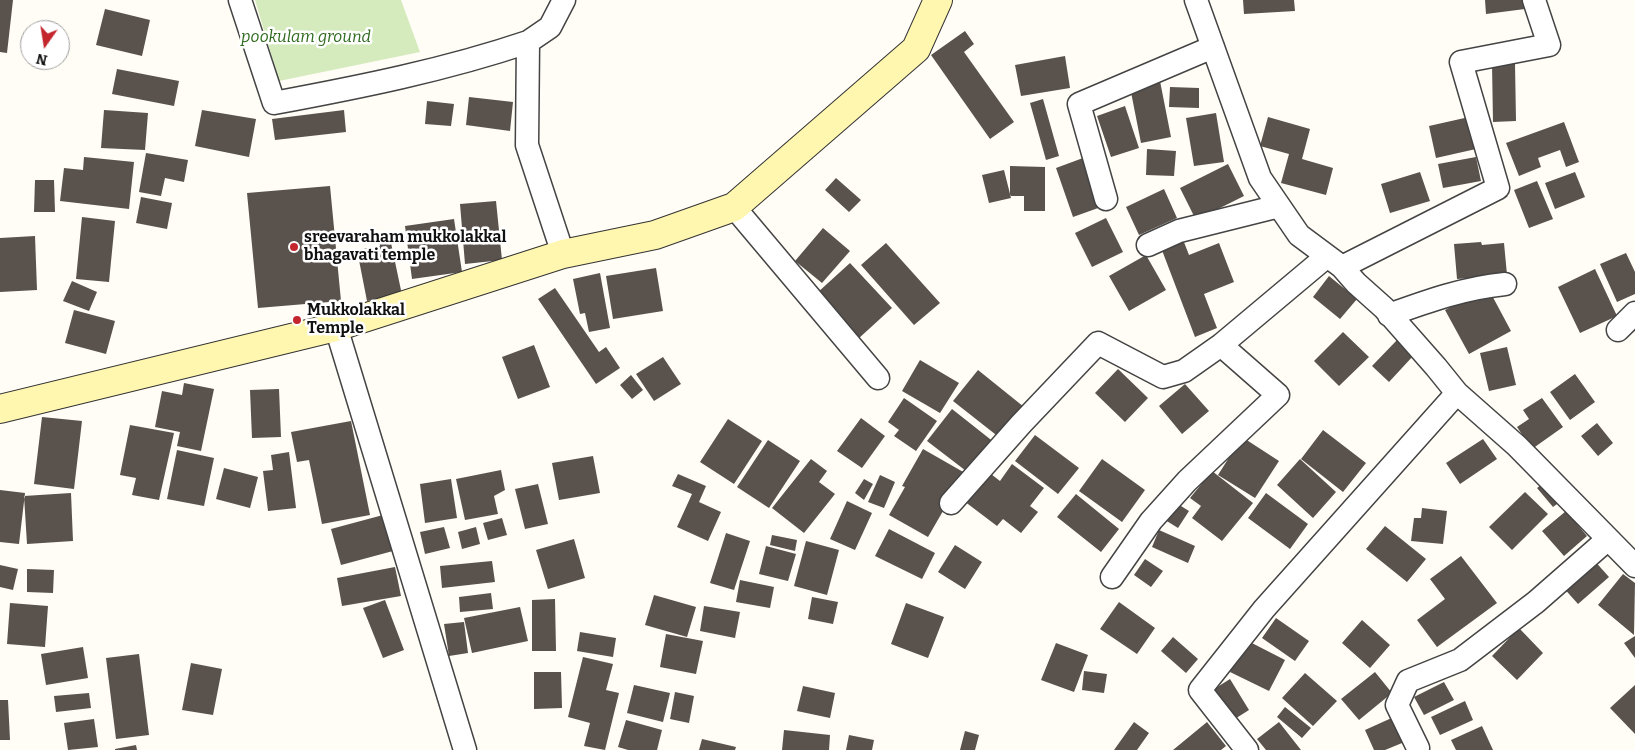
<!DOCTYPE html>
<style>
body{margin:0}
#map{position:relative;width:1635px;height:750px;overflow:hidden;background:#fffdf5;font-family:Bitter,serif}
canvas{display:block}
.north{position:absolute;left:20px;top:20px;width:50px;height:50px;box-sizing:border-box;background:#fff;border:1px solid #a0a0a0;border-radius:50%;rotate:193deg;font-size:14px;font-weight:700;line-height:20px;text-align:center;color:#111}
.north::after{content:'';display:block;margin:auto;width:18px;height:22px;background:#c4262e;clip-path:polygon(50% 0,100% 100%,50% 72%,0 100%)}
</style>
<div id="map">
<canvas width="1635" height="750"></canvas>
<div class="north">N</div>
</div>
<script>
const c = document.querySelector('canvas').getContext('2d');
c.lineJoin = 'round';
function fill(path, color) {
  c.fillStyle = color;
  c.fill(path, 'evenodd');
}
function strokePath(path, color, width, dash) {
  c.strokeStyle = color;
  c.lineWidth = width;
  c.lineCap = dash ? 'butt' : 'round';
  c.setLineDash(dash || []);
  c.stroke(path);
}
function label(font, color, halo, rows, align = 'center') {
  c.font = font + ' Bitter,serif';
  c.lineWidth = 5;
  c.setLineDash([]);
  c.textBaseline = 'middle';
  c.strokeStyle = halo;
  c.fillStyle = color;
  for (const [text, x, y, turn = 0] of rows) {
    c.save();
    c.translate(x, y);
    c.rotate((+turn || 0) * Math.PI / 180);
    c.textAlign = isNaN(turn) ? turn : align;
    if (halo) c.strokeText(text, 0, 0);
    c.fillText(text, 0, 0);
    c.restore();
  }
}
const green = new Path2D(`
 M255,0H401L420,52L279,81Z`);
const building = new Path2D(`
 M0,0H13L7,53L0,52Z
 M1243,0H1294L1295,11L1244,14Z
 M1485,0H1524L1525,9L1486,14Z
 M105,9L150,20L142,56L96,45Z
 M28,30H30V54H26Z
 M965,31L974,44L964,52L1014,122L990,139L931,55Z
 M1065,56L1070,88L1021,96L1015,65Z
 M1492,64H1515L1516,121L1493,122Z
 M117,69L179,81L174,106L112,94Z
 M1160,81L1171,137L1141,143L1130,87Z
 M1170,87L1199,88V108L1169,107Z
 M469,97L513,102L510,131L466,125Z
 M1043,99L1059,156L1046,160L1030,103Z
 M427,101L454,104L451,126L425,124Z
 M1125,106L1139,148L1111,157L1097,116Z
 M104,110L148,113L145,150L101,148Z
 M202,110L256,119L249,157L195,146Z
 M344,110L346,132L275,140L272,119Z
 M1216,113L1224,162L1194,166L1186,118Z
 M1268,117L1310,129L1302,159L1333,168L1326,195L1281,183L1289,154L1260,146Z
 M1469,117L1476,149L1436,158L1429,126Z
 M1564,122L1579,162L1566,167L1560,150L1538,158L1541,167L1519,176L1506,143Z
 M1147,149L1176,151L1174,176L1146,175Z
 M146,153L188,160L184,182L165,178L161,196L139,192Z
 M84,157L134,162L129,209L60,201L64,168L83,170Z
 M1476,157L1481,181L1443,188L1438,164Z
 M1083,158L1101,207L1073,217L1056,168Z
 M1228,164L1244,196L1196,220L1180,188Z
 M1010,166L1045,167V211H1024V196H1010Z
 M1004,170L1011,198L989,203L982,175Z
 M1420,172L1430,201L1390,213L1381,184Z
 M1575,172L1585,197L1555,209L1545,183Z
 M836,178L861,200L849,212L825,190Z
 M35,180H54L55,212H34Z
 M1537,181L1553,219L1529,228L1514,190Z
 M330,186L341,301L258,308L247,193Z
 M1164,189L1177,218L1139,235L1126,207Z
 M141,197L172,203L167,229L136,223Z
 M496,201L502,260L465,264L460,204Z
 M82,217L115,221L109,282L76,279Z
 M1106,218L1123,252L1092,267L1075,233Z
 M454,219L462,272L412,279L405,226Z
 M823,228L850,251L822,283L795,261Z
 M35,236L37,290L0,292V238Z
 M1182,237L1189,255L1219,243L1234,282L1204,294L1217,328L1195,337L1160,245Z
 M390,238L402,295L367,301L357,250L380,246L379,240Z
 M1481,242L1482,245L1504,243L1507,275L1457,279L1454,244Z
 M886,243L940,303L914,325L861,265Z
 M1626,253L1635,272V294L1617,302L1600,264Z
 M1146,255L1166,290L1129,311L1109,276Z
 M850,263L892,308L858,339L817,293Z
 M656,268L663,311L613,319L606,276Z
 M1595,269L1617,316L1580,333L1558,287Z
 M600,273L610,328L589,332L585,313L580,314L573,279Z
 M1329,276L1357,299L1340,319L1313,297Z
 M72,281L97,292L89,311L63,301Z
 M555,288L599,352L606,347L620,368L596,384L538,299Z
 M1488,288L1511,331L1469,354L1445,310Z
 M74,310L115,321L106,354L65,343Z
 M1343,332L1369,357L1339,386L1314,361Z
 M1398,339L1414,355L1389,382L1372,366Z
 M534,345L550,387L518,399L502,357Z
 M1507,347L1516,385L1489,391L1480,353Z
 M663,357L681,384L654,401L636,374Z
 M920,360L959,383L940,413L902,391Z
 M1118,369L1148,398L1125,422L1095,393Z
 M978,370L1024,407L1000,438L953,401Z
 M1575,374L1595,402L1570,420L1550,392Z
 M631,375L643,390L632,399L620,385Z
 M184,383L214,389L201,451L177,446L180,432L155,427L162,391L182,395Z
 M1185,384L1209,411L1182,434L1159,406Z
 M279,389L281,437L252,438L250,390Z
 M904,398L937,421L916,451L894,436L899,430L888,422Z
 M1542,398L1563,427L1532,449L1517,427L1529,419L1523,410Z
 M952,409L995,443L970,474L927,441Z
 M42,417L82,421L74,489L34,484Z
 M861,418L885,436L862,468L837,451Z
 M728,419L762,441L734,484L700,462Z
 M351,421L370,515L322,524L309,460L297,462L291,432Z
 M1597,423L1613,443L1598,456L1581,436Z
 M130,425L174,433L159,500L132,495L136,478L120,475Z
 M1323,430L1366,463L1343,492L1301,459Z
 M1035,435L1079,468L1058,494L1015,461Z
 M1242,437L1279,461L1255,498L1218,475Z
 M1483,439L1497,459L1460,484L1446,463Z
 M768,440L800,461L769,508L737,487Z
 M923,449L965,473L928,537L889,515L905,487L902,486Z
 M177,450L214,458L204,506L167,499Z
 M289,452L296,508L268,511L263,471L273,470L271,455Z
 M593,456L600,493L559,500L552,463Z
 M811,459L827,471L819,482L835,494L804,533L772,508Z
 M1102,459L1145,490L1122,522L1079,491Z
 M1300,459L1336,492L1313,518L1277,485Z
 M1012,464L1044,488L1030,506L1038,512L1021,533L1003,519L997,526L964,501L987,471L1000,481Z
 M224,468L258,477L250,508L216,499Z
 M501,470L505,490L494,496L498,514L465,520L456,479Z
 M1212,471L1253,503L1222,541L1192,518L1201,506L1190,498Z
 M678,474L706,486L699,502L721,512L708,541L677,527L692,494L672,486Z
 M880,475L895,482L884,508L868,502Z
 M451,479L457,518L425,523L420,484Z
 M864,479L873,484L864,500L855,493Z
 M1545,482L1561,501L1553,507L1537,488Z
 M538,484L548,524L525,529L515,489Z
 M0,490L25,493L19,544L0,542Z
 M1525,492L1548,514L1512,550L1489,527Z
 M71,493L73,541L27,544L24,496Z
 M1266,493L1308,524L1290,549L1248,518Z
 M1076,494L1119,529L1101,552L1057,517Z
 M847,501L872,513L855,550L830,539Z
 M1173,501L1189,511L1178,528L1162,518Z
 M1422,508L1447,511L1443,544L1411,541L1414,518H1421Z
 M1566,511L1587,536L1564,556L1542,531Z
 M383,515L393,551L341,565L331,529Z
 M502,518L507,535L488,540L483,523Z
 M1385,526L1426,559L1407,582L1366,549Z
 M444,527L450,548L425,554L420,532Z
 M476,527L480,544L462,549L458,532Z
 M889,529L935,553L922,579L875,556Z
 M1159,530L1195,546L1188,563L1152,547Z
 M726,533L750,541L734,590L710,583Z
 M772,535L797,540L795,551L770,545Z
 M574,539L585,578L548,589L536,550Z
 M806,541L839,550L827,595L794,586Z
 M955,545L982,562L965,589L938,572Z
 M766,546L796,554L788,581L759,574Z
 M1461,556L1497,603L1437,647L1417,620L1445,599L1430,579Z
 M1592,558L1609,577L1578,604L1561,585Z
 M1145,559L1163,571L1151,587L1134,575Z
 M492,561L495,582L442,588L440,566Z
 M0,565L18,569L13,590L0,587Z
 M395,567L401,596L342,606L337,578Z
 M27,569L54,570L53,593L27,592Z
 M1623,574L1635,583L1634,635L1598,605Z
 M740,580L774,587L770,608L736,602Z
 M491,593L493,609L460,612L459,597Z
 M654,595L696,607L687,637L645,625Z
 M812,597L838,602L833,624L808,619Z
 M555,599L556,651H532V600Z
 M385,600L404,650L383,658L363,608Z
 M1119,602L1155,628L1137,654L1100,629Z
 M10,603L48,606L45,647L7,644Z
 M906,603L944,617L928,658L891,644Z
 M704,606L740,612L735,638L700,631Z
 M520,607L528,641L472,653L464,618Z
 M1276,618L1309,641L1295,661L1262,638Z
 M1362,620L1390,645L1370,668L1342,643Z
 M464,622L468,653L449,656L444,624Z
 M1519,628L1543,653L1517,680L1492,656Z
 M580,632L616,638L613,657L577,651Z
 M666,634L703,641L696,674L660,667Z
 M1635,636V658L1624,643Z
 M1173,637L1198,659L1186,673L1161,651Z
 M1246,640L1285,660L1269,691L1230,672Z
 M1056,643L1088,655L1074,692L1041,680Z
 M83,647L88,678L46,685L41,654Z
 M139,654L149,735L116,739L106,658Z
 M583,657L613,664L606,690L619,693L605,750L584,746L590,723L568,717Z
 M191,663L222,669L213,715L182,710Z
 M1084,671L1107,674L1104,693L1082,690Z
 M534,672H561L562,708L534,709Z
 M1375,672L1392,693L1359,720L1341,699Z
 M1305,673L1337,701L1313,726L1282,698Z
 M1230,679L1249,710L1230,722L1211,691Z
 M1444,682L1454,700L1424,715L1414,697Z
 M634,685L670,693L663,722L627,713Z
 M1635,685V734L1610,708Z
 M803,686L835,693L830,718L797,711Z
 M675,692L694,696L689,723L670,719Z
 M89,693L91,708L56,712L54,696Z
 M0,700H8L10,740H0Z
 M1465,701L1473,720L1440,735L1431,717Z
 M1285,707L1311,728L1302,738L1277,717Z
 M1396,716L1407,741L1385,750H1374L1365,730Z
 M94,719L98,747L68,750L64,723Z
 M626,720L662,730L657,750H628L618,747Z
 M1134,722L1149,733L1137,750H1114Z
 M1207,722L1226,746L1221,750H1173Z
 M1279,722L1301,750H1266L1257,739Z
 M1482,726L1493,750H1456L1451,740Z
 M784,730L830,735L829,750H782Z
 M965,731L979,735L975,750H960Z
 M849,735L874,740L872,750H846Z
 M702,739L736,747L735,750H699Z
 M136,745L137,750H115V749Z`);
const minor = new Path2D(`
 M240,0L274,103C360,87 445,70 528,42L527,145L563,254
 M1196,0L1260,178L1299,235L1342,267L1356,283L1384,308L1436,367L1457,393L1517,446L1635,566
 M528,42L550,27L564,0
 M1106,199L1079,104L1213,47
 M734,207L878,378
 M1148,245L1179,231L1279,206
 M1342,267L1498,188L1461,62L1549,45L1534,0
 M1389,315C1428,301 1464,288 1505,284
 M336,327L465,750
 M1618,330L1635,313
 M951,503L1021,424L1098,343L1163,377L1184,371L1221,345L1326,257
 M1112,577L1151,521L1187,481L1278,395L1221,345
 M1418,748L1397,705L1408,681L1460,660L1536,602L1608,539
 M1247,750L1200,690L1264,609L1457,393`);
const secondary = new Path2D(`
 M0,409L336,327L563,254L655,235L734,207L916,49L938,0`);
const markers = [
 [294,247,5,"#c4262e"],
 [297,320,5,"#c4262e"]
];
const parkNames = [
 ["pookulam ground",306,38]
];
const poiNames = [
 ["sreevaraham mukkolakkal",304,238],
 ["bhagavati temple",304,256],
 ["Mukkolakkal",307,311],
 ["Temple",307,329]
];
fill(green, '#d5ebbd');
fill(building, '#5a524d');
strokePath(minor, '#444', 25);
strokePath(secondary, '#333', 30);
strokePath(minor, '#fff', 22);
strokePath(secondary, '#fff6b0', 28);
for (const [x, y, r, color] of markers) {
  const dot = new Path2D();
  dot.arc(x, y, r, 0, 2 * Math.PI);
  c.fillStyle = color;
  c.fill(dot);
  strokePath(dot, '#fff', 2);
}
label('italic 16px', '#2f6b1f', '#fff', parkNames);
label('bold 16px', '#111', '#fff', poiNames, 'left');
</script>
